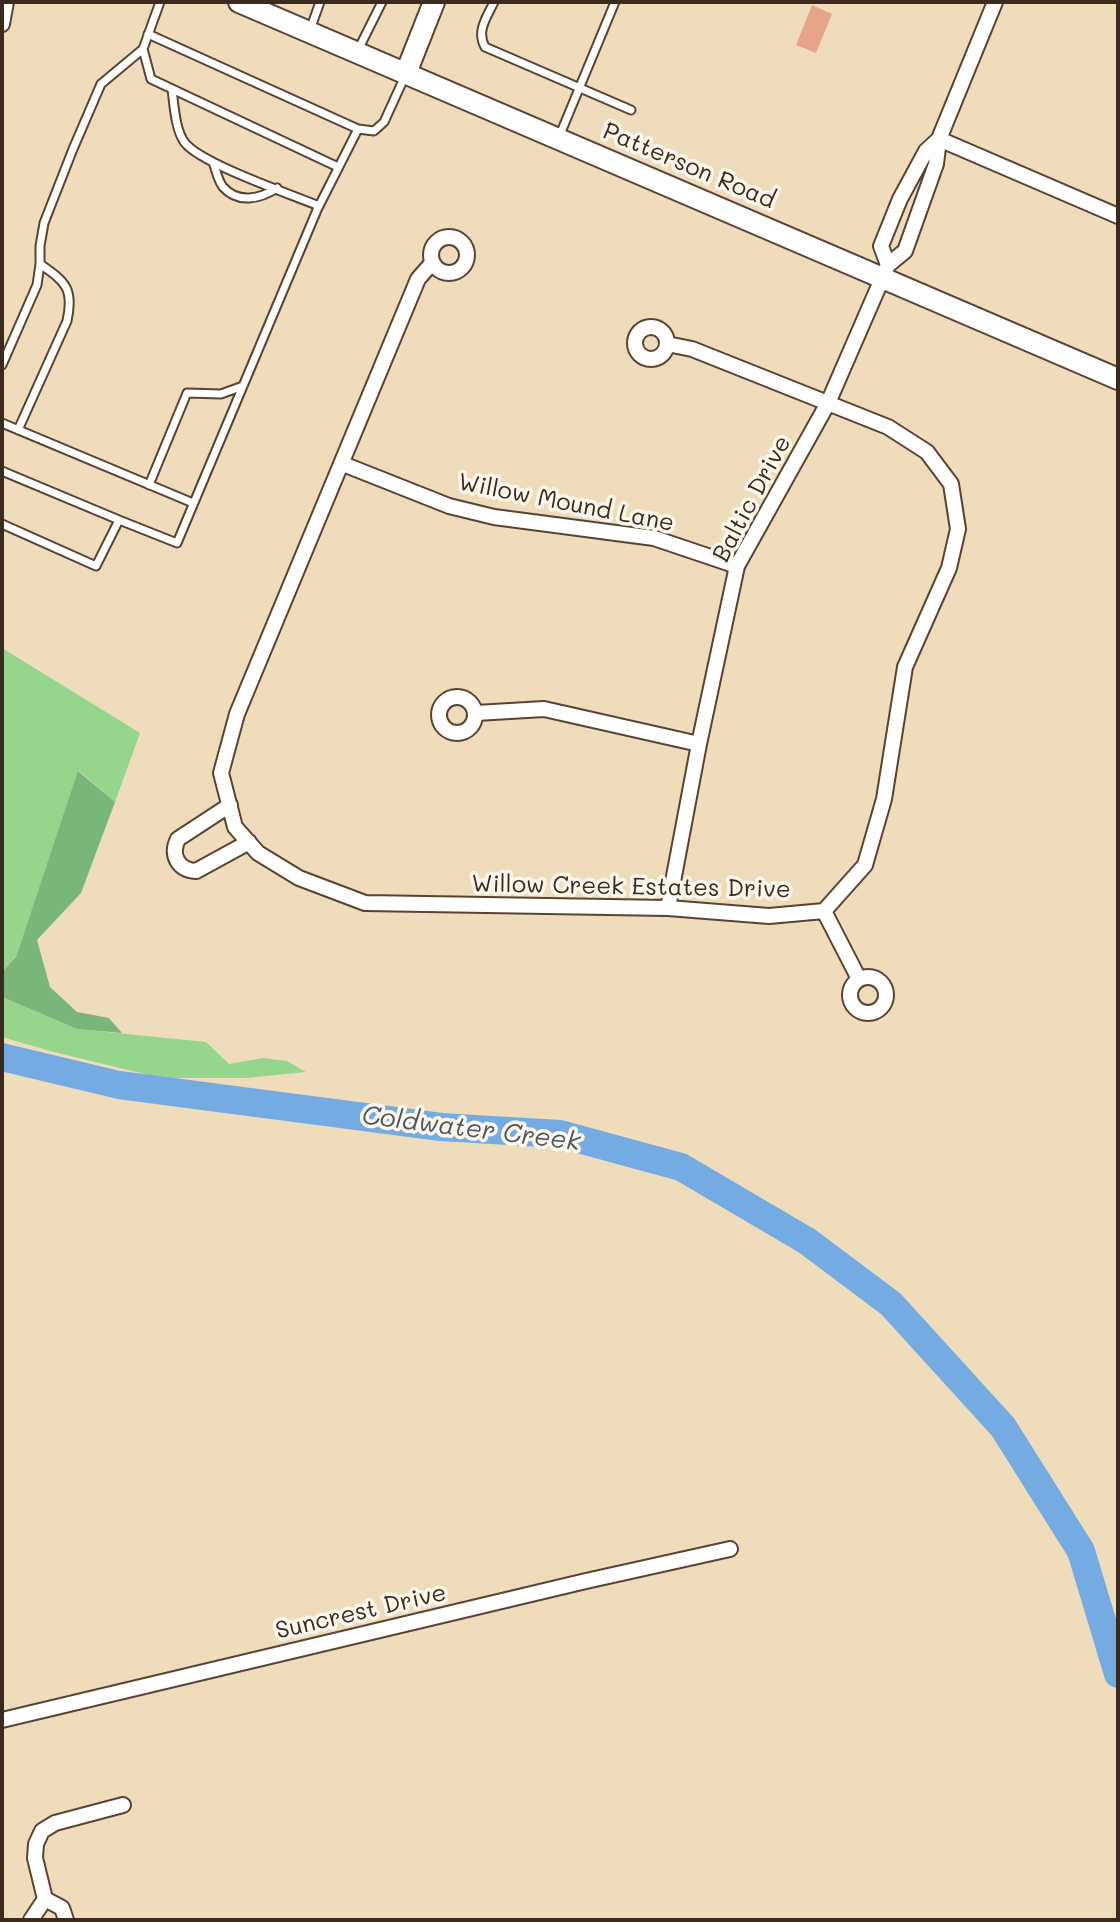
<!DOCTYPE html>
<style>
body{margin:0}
#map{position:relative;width:1120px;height:1922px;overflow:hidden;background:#efdcba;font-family:Mali,sans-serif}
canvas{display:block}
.frame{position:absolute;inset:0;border:4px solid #3b2a1e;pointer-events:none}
</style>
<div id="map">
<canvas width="1120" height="1922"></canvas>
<div class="frame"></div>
</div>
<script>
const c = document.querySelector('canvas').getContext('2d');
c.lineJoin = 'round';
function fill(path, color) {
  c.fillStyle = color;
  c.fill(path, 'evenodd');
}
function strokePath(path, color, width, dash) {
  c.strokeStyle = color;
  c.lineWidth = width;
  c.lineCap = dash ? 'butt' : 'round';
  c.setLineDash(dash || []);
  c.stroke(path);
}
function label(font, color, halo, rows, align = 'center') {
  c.font = font + ' Mali,sans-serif';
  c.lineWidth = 7;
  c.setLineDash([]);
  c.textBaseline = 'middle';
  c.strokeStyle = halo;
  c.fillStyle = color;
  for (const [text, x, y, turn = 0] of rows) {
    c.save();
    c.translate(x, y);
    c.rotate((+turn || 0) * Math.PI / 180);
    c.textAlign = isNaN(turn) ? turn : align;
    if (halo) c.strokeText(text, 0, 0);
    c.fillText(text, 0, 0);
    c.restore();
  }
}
const green = new Path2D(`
 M2,648L140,733L115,802L79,771L16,957L2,972Z
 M2,997L77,1029L206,1042L229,1064L263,1058L287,1061L306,1072L245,1078H161L54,1052L2,1037Z`);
const forest = new Path2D(`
 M78,771L115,802L81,893L37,940L50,987L77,1012L109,1018L122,1033L77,1029L2,997V972L16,957Z`);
const river = new Path2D(`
 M2,1057L119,1085L441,1127L560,1134L681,1167L807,1241L891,1304L1003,1427L1081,1551L1118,1674`);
const building = new Path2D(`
 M812,5L832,14L816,53L796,45Z`);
const lane = new Path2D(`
 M494,2C487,17 476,31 485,47L631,110
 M310,30L320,2
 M148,34L358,129
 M143,49L151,79L338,167
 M358,50L382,2
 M172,89C174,104 175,130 185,143C202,164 290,194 319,206
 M559,137L615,2
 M213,162C216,170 218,181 223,187C238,204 260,199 277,188
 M2,365L37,285L40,264V246L44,223L73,149L101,84L143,49L160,2
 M2,423L193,503
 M18,430L67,321C74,289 66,282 40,264
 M2,471L119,520
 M149,485L187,393L221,394L243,386
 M2,524L96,566L119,520L177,543L317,210L358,129L374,131L384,122L405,76`);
const street = new Path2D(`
 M2,24L6,2
 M939,139L1118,216
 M431 255a18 18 0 1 1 36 0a18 18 0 1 1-36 0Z
 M432,263L418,279L237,714L221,773L235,827L258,853L299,878L365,903L668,908L769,916L824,911L865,865L884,799L905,667L949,568L958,529L951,484L927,452L888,427L692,349L667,344
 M888,265L881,246L900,199L926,151L939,139
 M635 343a16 16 0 1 1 32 0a16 16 0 1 1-32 0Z
 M343,464L449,506L494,517L654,538L737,566
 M439 715a18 18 0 1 1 36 0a18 18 0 1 1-36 0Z
 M476,713L544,709L699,744
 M230,805L178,839C170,855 178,870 196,871L249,842
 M668,908L699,744L737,566L828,403L888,265L905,251L936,164L939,139L995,2
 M824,911L859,979
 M850 995a18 18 0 1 1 36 0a18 18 0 1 1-36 0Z
 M2,1720L586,1581L730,1549
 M45,1899L62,1908L66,1920
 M31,1920L45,1899L35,1858L36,1844L42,1831L55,1823L123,1805`);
const secondary = new Path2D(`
 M239,2L1118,379
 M406,73L434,2`);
const streetNames = [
 ["Patterson Road",689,166,23],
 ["Baltic Drive",752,499,-62],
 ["Willow Mound Lane",566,503,11],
 ["Willow Creek Estates Drive",631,887,1],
 ["Suncrest Drive",361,1612,-13]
];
const waterNames = [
 ["Coldwater Creek",471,1129,7]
];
fill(green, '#96d68c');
fill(forest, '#78b778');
strokePath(river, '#74abe3', 28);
fill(building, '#e8a488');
strokePath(lane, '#564535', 11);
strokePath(street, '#564535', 18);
strokePath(secondary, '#564535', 24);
strokePath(lane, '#fff', 7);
strokePath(street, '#fff', 14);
strokePath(secondary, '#fff', 20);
label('24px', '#3b2a1e', '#fbf7ec', streetNames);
label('italic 26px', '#4f5763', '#fbf7ec', waterNames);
</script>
